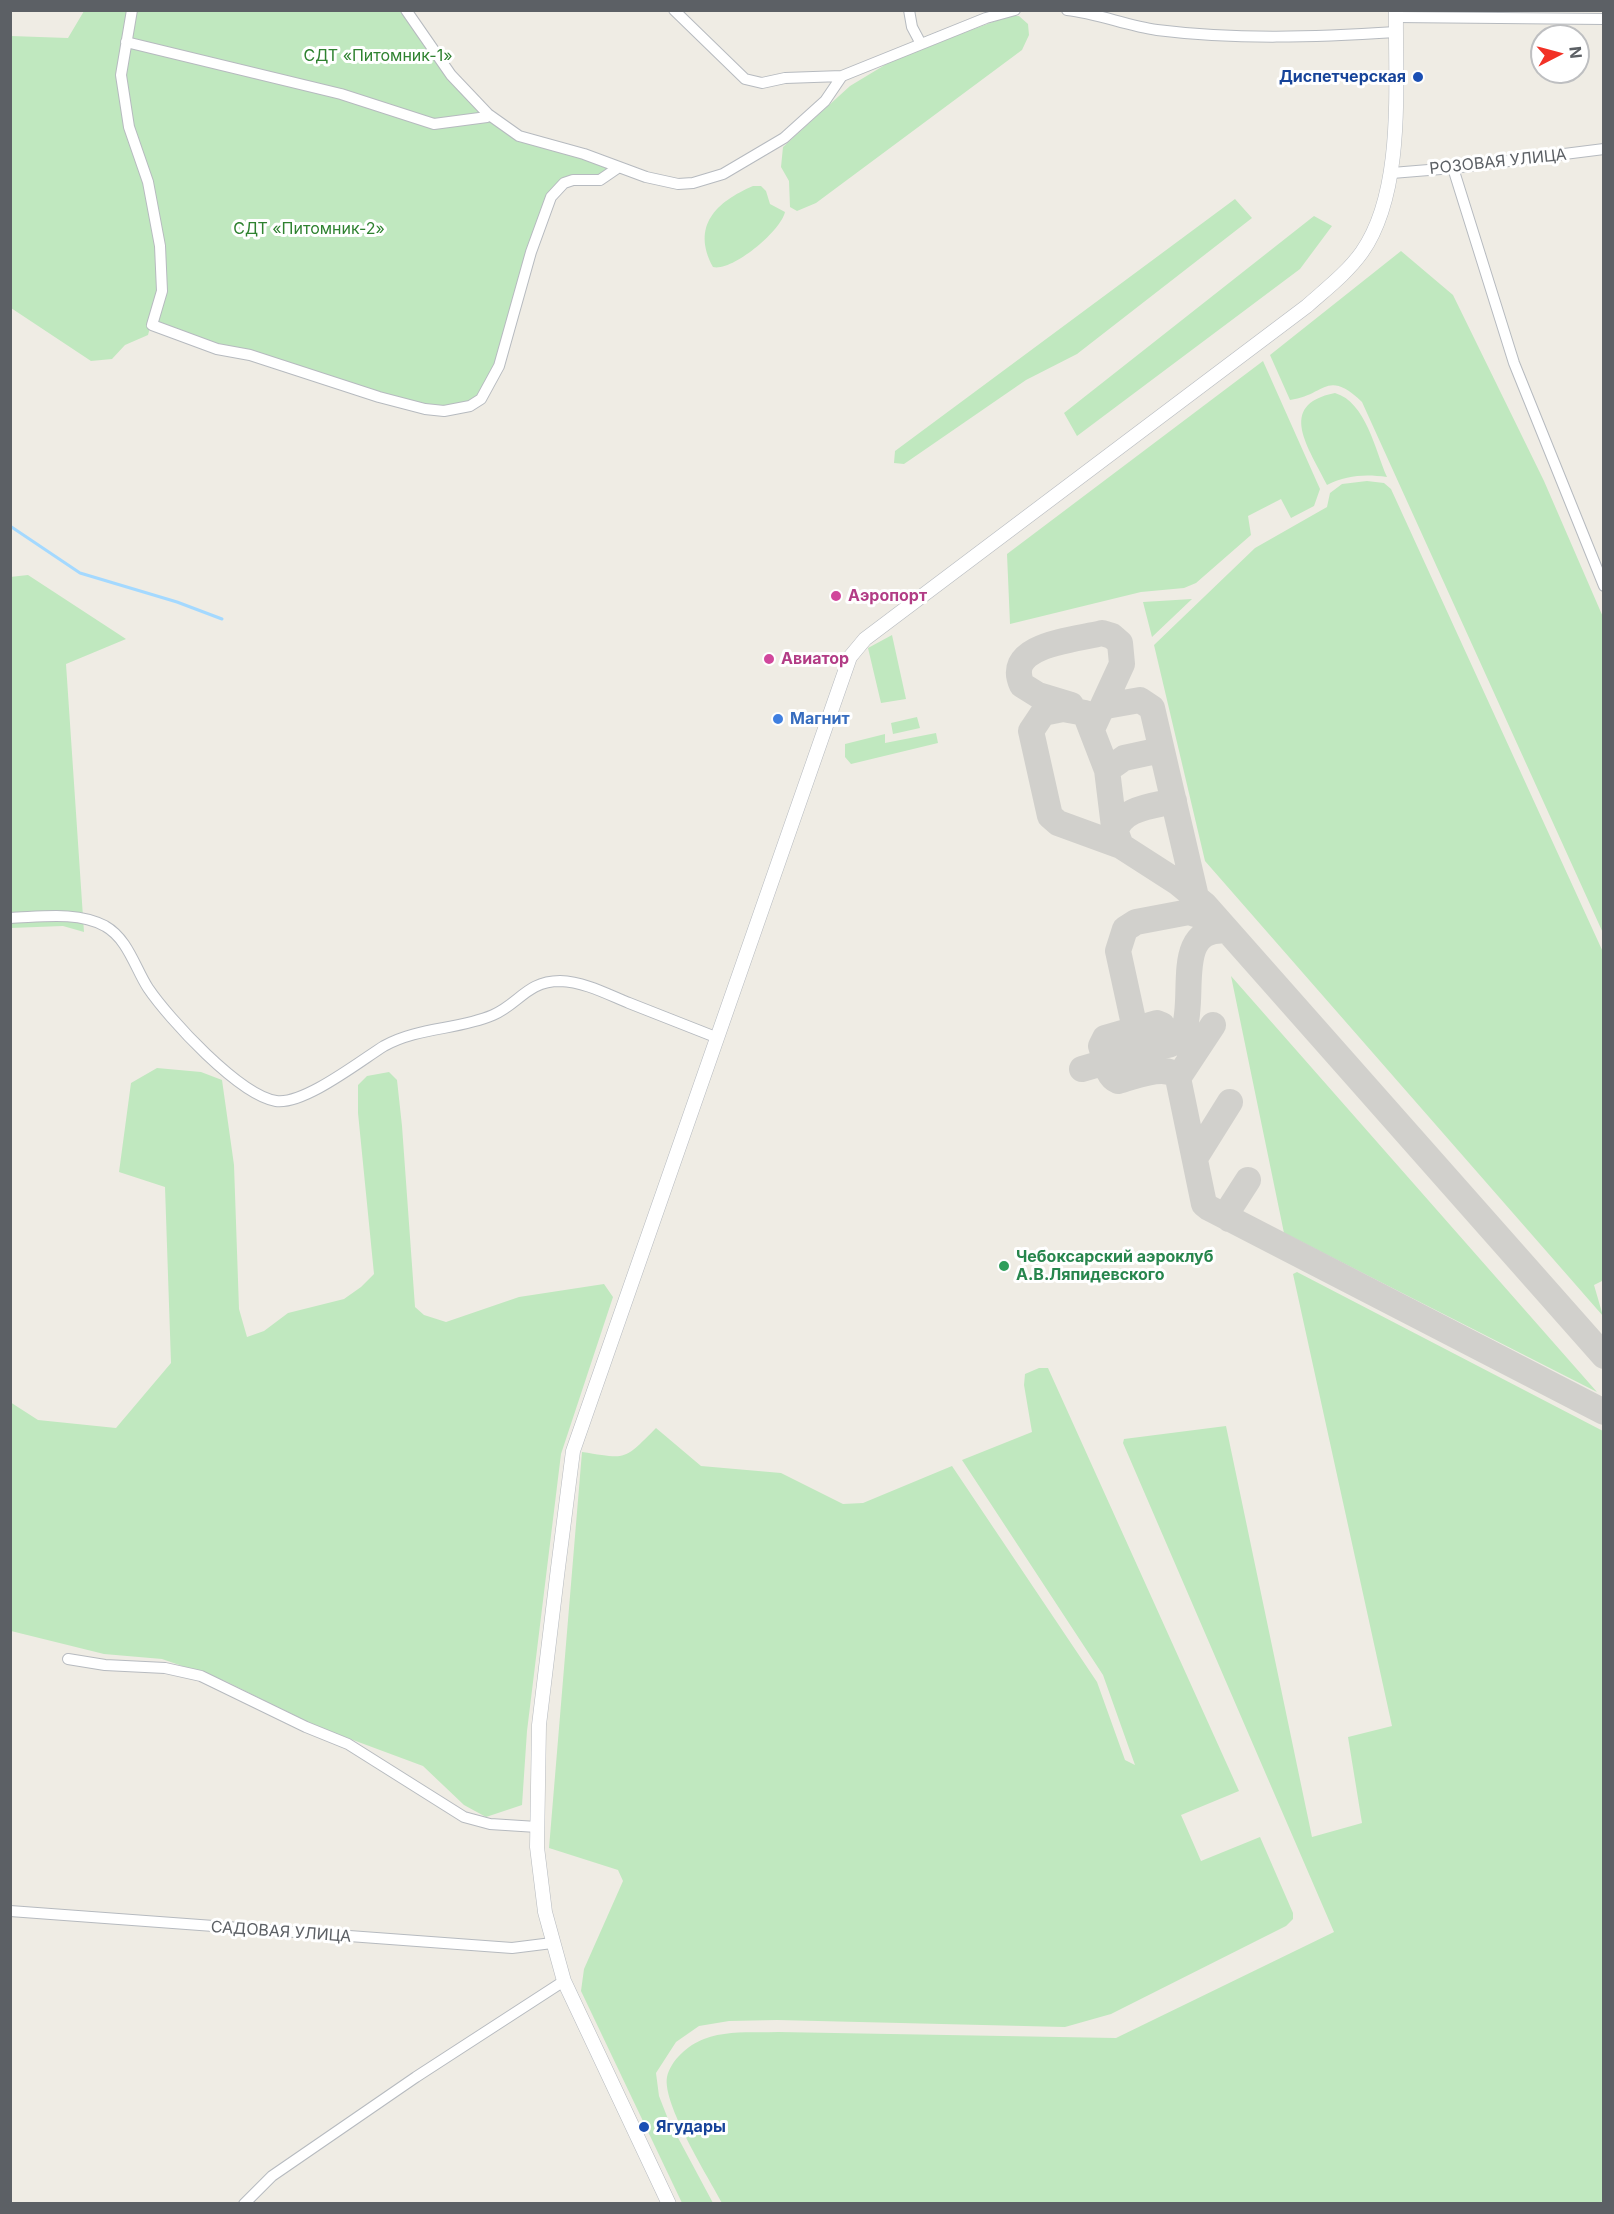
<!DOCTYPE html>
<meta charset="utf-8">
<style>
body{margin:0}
#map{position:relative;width:1614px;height:2214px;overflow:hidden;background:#efece4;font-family:Inter,sans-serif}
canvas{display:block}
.frame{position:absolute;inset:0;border:12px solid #5c6065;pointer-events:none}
.north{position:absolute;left:1530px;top:24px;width:60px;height:60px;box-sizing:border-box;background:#fff;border:2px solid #bebfc1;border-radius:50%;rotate:84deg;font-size:16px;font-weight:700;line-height:24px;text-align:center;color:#5c6065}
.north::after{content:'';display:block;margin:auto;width:21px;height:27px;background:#f23126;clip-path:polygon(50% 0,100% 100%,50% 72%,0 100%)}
</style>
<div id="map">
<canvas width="1614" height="2214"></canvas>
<div class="frame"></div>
<div class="north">N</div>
</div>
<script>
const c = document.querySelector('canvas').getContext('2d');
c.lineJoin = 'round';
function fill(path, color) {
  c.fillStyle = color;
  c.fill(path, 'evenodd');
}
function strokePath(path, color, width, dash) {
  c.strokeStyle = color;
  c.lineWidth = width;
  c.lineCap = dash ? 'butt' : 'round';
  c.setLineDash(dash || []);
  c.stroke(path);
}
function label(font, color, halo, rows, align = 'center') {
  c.font = font + ' Inter,sans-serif';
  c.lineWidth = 6;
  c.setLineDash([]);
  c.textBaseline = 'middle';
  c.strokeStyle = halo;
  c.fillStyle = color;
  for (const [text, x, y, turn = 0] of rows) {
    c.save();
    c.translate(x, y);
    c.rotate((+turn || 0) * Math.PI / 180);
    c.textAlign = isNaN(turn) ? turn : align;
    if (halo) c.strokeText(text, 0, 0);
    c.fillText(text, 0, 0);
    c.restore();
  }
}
const green = new Path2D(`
 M84,11H403L449,76L485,116L434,123L340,92L131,41L130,46L342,96L434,126L491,119L518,138L612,167C591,193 573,165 549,196L496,365L486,388L471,403L445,409L424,407L378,395L250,354L217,348L151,324L148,335L125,345L112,359L91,361L11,308V36L68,38Z
 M1009,16H1019L1028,24L1029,35L1022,50L816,203L797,211L790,207L789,181L781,167L783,147L850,86L898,57Z
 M753,186H761L766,191L770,204L785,212C781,231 732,272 713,267C691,226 716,202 753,186Z
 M1235,199L1252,218L1077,354L1026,380L904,464L894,463L895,451Z
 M1314,216L1332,226L1300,269L1077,436L1064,413Z
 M1401,251L1453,295L1544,481L1603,617V933L1362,402C1326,368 1325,396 1290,400L1270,355Z
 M1263,361L1320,489L1314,506L1291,518L1281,499L1248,516L1251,535L1196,583L1184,588L1141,592L1010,624L1007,554Z
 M1335,393C1366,402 1375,450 1387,477C1365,474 1347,475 1327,485C1310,449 1275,405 1335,393Z
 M1367,481L1384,483L1391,489L1603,952L1604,1280L1594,1285L1603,1316L1205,861L1154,645L1255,548L1327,507L1330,493L1342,484Z
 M28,575L126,639L66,664L84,932L63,926L11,928L10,577Z
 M1192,599L1152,637L1143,602Z
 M892,635L906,699L881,703L868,648Z
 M917,717L920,728L893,734L891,723Z
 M936,733L938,743L851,764L845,757V744L885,734V743Z
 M1231,976L1597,1392L1284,1233Z
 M157,1068L201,1072L222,1080L234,1165L239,1309L247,1337L264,1331L288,1313L344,1299L361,1287L374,1274L358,1113V1085L367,1076L389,1072L397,1080L402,1126L415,1307L424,1315L446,1322L519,1297L604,1284L613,1297L561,1454L527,1731L522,1805L486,1817L464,1805L423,1766L318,1727L225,1681L162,1659L104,1654L11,1631L10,1402L38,1420L116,1428L171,1363L165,1187L119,1172L131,1083Z
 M1297,1272L1603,1431V2203H722C709,2178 662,2104 667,2077C671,2060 688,2045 704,2039C727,2030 754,2033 778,2032L1116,2038L1334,1932L1123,1443L1124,1439L1226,1426L1312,1837L1362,1823L1348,1737L1392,1726L1293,1274Z
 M1039,1368H1048L1239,1791L1181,1815L1201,1861L1260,1837L1293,1913V1919L1286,1926L1111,2014L1065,2027L777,2020L729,2021L699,2026L676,2042L656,2073L659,2096L668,2119L713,2203H682L581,1991L584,1969L623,1881L618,1870L549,1848L582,1452C628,1459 623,1461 656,1428L701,1466L781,1473L843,1504L863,1503L952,1466L1097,1682L1125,1760L1135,1765L1103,1675L962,1460L1032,1432L1024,1385L1025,1374Z`);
const stream = new Path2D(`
 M10,526L80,573L177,602L222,619`);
const taxiway = new Path2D(`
 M1071,705L1038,695L1022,685C1003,644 1076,640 1102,633L1112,636L1120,643L1122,664L1092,729
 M1100,711L1106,706L1140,700L1152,708L1196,897
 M1107,770L1124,758L1161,750
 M1115,834C1119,808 1153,806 1174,801
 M1121,846L1058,823L1050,816L1031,731L1043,713L1063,709L1085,713L1107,770L1114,827L1121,846L1177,882L1205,905L1604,1356
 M1218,921L1189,912L1136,922L1125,929L1118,951L1135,1029C1142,1039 1149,1046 1161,1046C1217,1044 1156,923 1228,931
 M1082,1069L1161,1046L1165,1036L1162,1025L1157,1023L1105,1038L1101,1046C1105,1058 1106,1076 1118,1081C1135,1077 1166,1062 1178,1078L1204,1204L1209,1208L1604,1412
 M1178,1078L1213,1025
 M1195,1158L1230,1102
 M1229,1219L1230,1208L1248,1180`);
const minor = new Path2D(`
 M132,10L121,75L129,127L148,182L160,246L162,291L152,325L217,349L250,355L379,397L425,409L444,411L470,406L481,399L499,366L531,252L551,197L564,183L573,180H600L619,167
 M406,10L451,75L488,114L519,136L584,154L646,177L678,184L693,183L723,174L784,138L825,101L842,76L986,18L1015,10
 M674,10L745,79L762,83L785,78L842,76
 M909,10L912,27L920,42
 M1067,10C1097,13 1127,26 1157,30C1236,40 1317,37 1396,32
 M1396,17L1604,19
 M126,42L341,94L434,124L487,117L488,114
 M1453,168L1514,363L1604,586
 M1392,173L1453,168L1604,149
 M10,918C41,917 77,911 105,926C128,939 135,968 148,988C169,1019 239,1095 276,1101C304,1105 360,1061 384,1046C418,1027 458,1030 493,1015C519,1004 527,981 560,981C585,982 607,994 629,1003C659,1015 688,1026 718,1038
 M68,1659L105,1665L165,1668L201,1676L306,1727L348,1744L464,1817L490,1824L537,1827
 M10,1911L512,1948L552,1943
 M244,2204L272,2176L416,2077L564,1981`);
const tertiary = new Path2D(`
 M669,2204L564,1981L545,1912L537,1847L539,1725L558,1568L573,1451L850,657L865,639L1307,306C1326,289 1347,273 1362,252C1405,190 1395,84 1396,10`);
const markers = [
 [1418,77,6,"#1a4fb4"],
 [836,596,6,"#d1479c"],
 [769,659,6,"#d1479c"],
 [778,719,6,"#3f7fe0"],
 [1004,1266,6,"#2e9e5b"],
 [644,2127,6,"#1a4fb4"]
];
const parkNames = [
 ["СДТ «Питомник-1»",378,56],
 ["СДТ «Питомник-2»",309,229]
];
const transitNames = [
 ["Диспетчерская",1406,77],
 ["Ягудары",656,2127,"left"]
];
const streetNames = [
 ["РОЗОВАЯ УЛИЦА",1498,162,-6],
 ["САДОВАЯ УЛИЦА",281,1932,4]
];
const hotelNames = [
 ["Аэропорт",848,596],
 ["Авиатор",781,659]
];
const shopNames = [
 ["Магнит",790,719]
];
const leisureNames = [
 ["Чебоксарский аэроклуб",1016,1257],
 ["А.В.Ляпидевского",1016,1275]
];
fill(green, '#c0e8bf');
strokePath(stream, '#a4d9ff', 3);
strokePath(taxiway, '#d1d0cc', 26);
strokePath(minor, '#b6babf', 12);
strokePath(tertiary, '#b6babf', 15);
strokePath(minor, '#fff', 10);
strokePath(tertiary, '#fff', 14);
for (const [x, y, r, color] of markers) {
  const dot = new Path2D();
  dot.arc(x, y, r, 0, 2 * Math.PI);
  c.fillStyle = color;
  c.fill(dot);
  strokePath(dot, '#fff', 2);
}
label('16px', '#2f8230', '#fff', parkNames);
label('bold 16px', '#164399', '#fff', transitNames, 'right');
label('16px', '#5c6065', '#fff', streetNames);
label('bold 16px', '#b23c85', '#fff', hotelNames, 'left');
label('bold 16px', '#366cbe', '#fff', shopNames, 'left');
label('bold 16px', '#27864d', '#fff', leisureNames, 'left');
</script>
